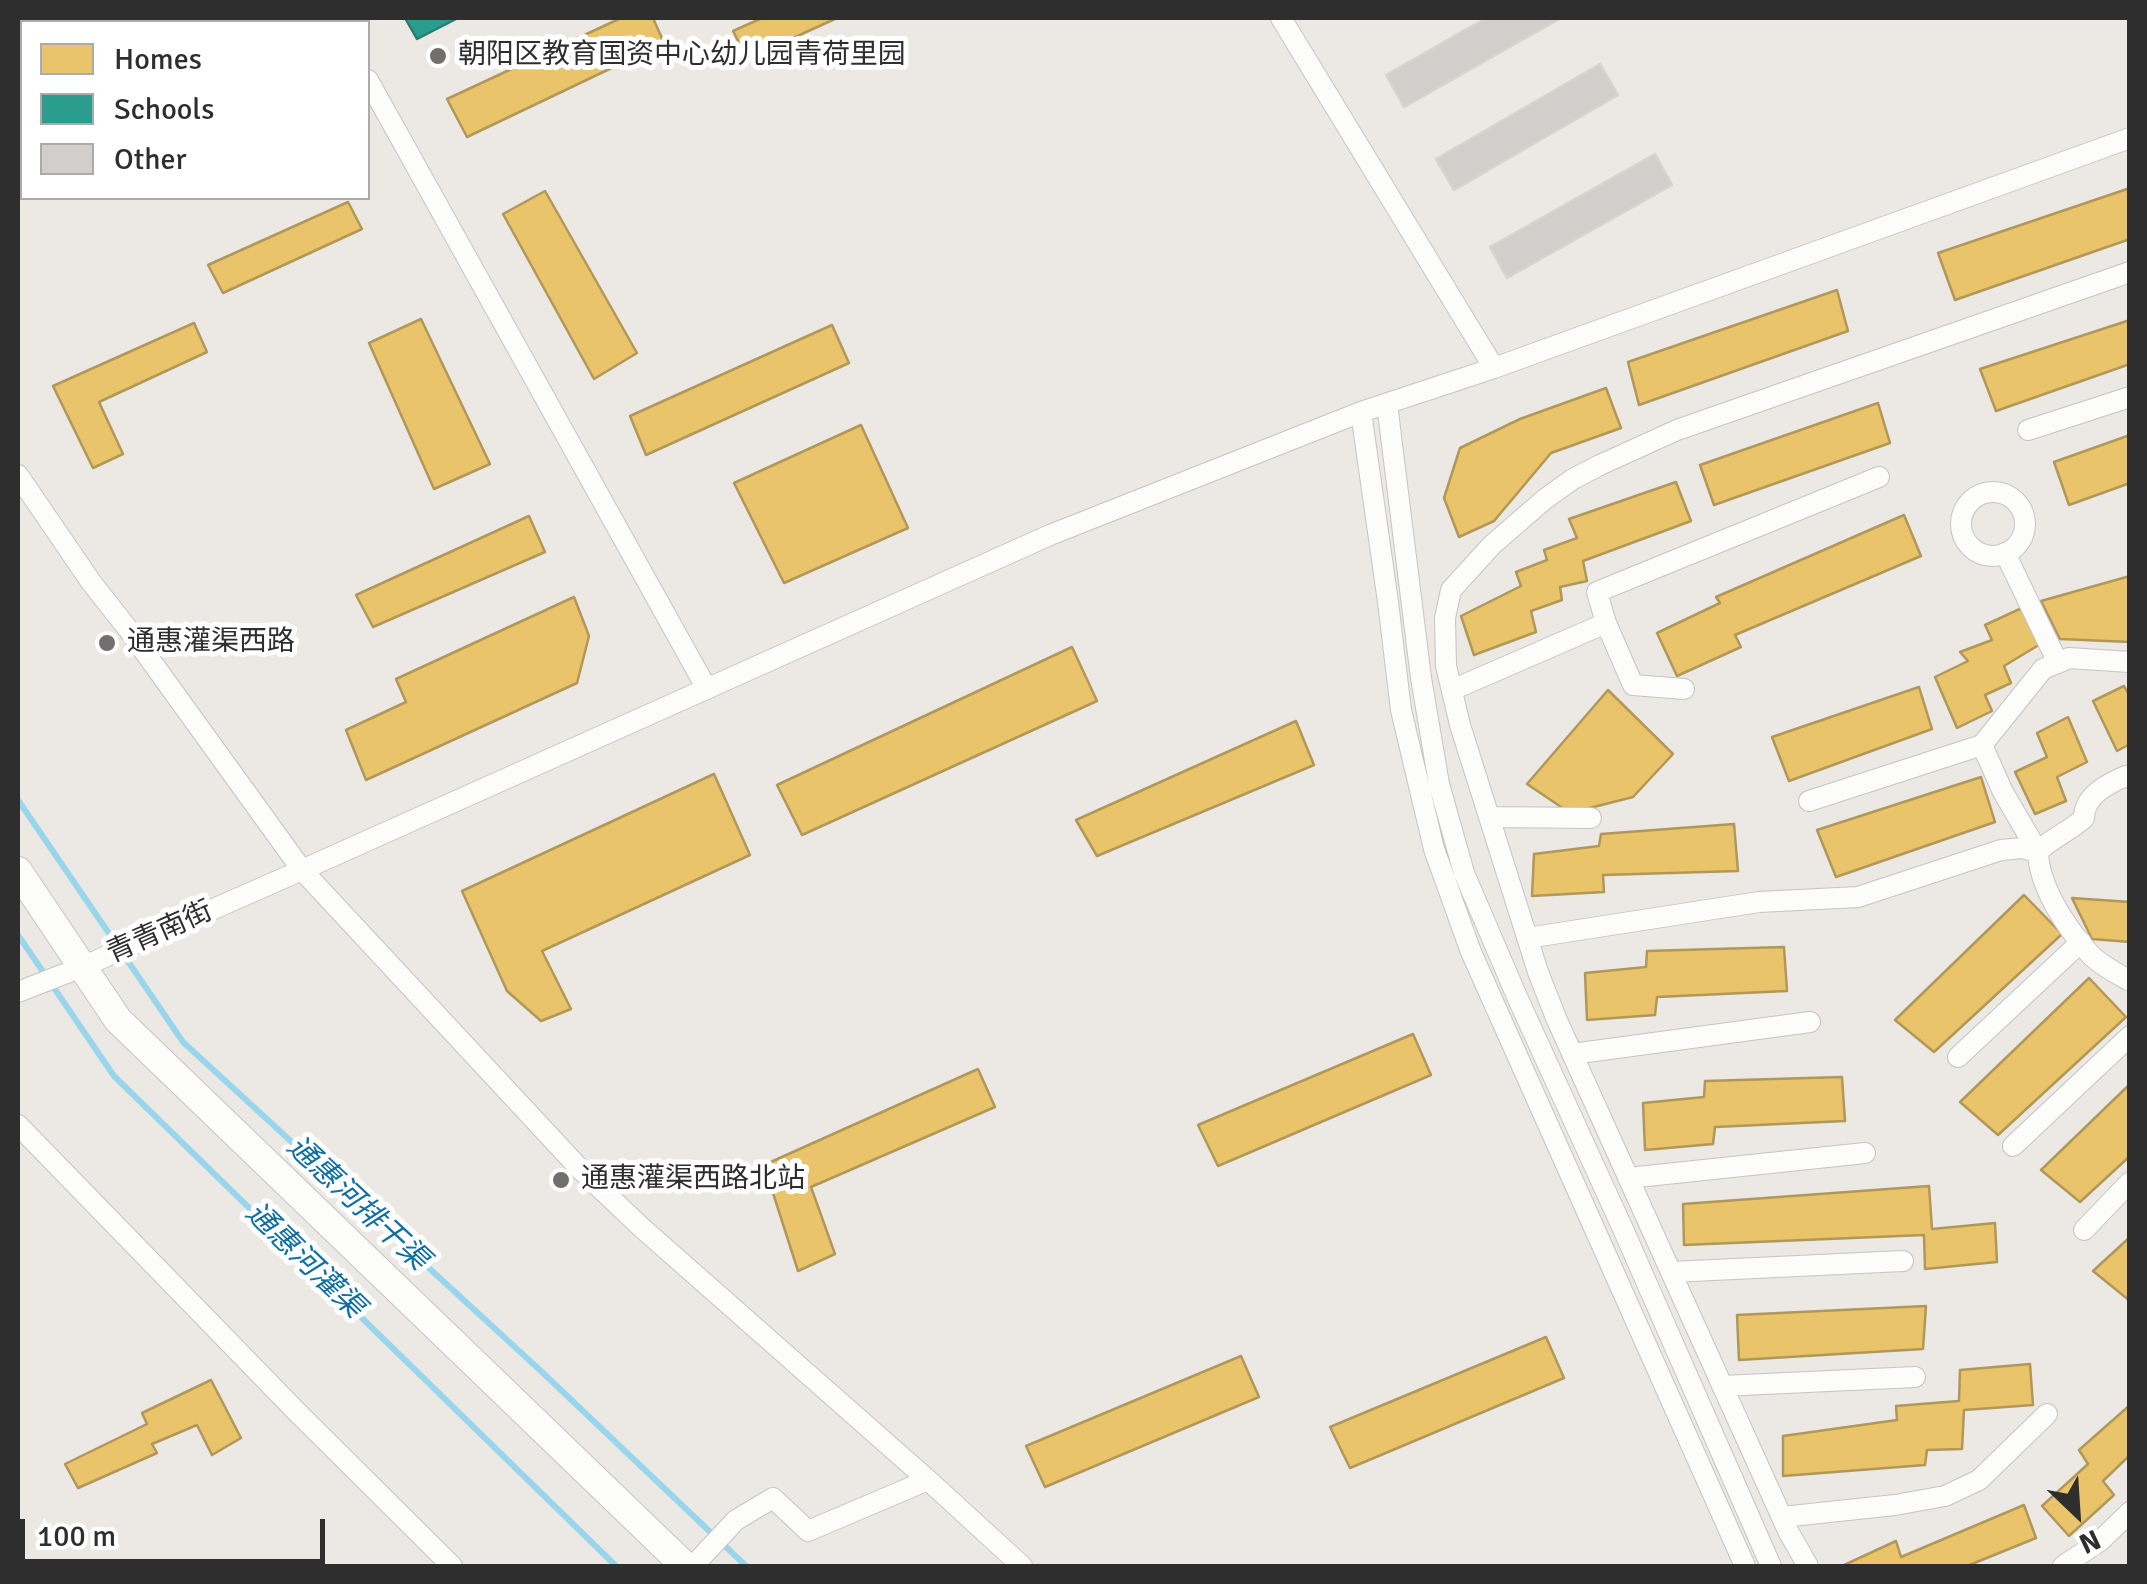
<!DOCTYPE html>
<meta charset="utf-8">
<style>
body{margin:0}
#map{position:relative;width:2147px;height:1584px;overflow:hidden;background:#ece8e4;font-family:Signika,sans-serif}
canvas{display:block}
.frame{position:absolute;inset:0;border:20px solid #2e2e2e;pointer-events:none}
.legend{position:absolute;left:20px;top:20px;width:350px;height:180px;box-sizing:border-box;background:#fff;border:2px solid #ababab;margin:0;padding:12px 18px;list-style:none;font-size:30px;color:#2e2e2e}
.legend li{display:flex;align-items:center;gap:20px;height:50px}
.legend b{width:50px;border:2px solid #ababab}
.north{position:absolute;left:2027px;top:1464px;width:100px;height:100px;-webkit-text-stroke:8px #fff;paint-order:stroke;rotate:155deg;font-size:28px;font-weight:700;line-height:40px;text-align:center;color:#2e2e2e}
.north::after{content:'';display:block;margin:auto;width:35px;height:45px;background:#2e2e2e;clip-path:polygon(50% 0,100% 100%,50% 72%,0 100%)}
.scale{position:absolute;left:20px;top:1519px;width:305px;height:45px;box-sizing:border-box;border:5px solid #2e2e2e;border-top:0;padding-left:12px;font-size:30px;line-height:35px;white-space:nowrap;color:#2e2e2e;-webkit-text-stroke:8px #fff;paint-order:stroke}
</style>
<div id="map">
<canvas width="2147" height="1584"></canvas>
<div class="frame"></div>
<ul class="legend">
<li><b style="height:28px;background:#e9c46a"></b>Homes</li>
<li><b style="height:28px;background:#2a9d8f"></b>Schools</li>
<li><b style="height:28px;background:#d1cecb"></b>Other</li>
</ul>
<div class="north">N</div>
<div class="scale">100 m</div>
</div>
<script>
const c = document.querySelector('canvas').getContext('2d');
c.lineJoin = 'round';
function fill(path, color) {
  c.fillStyle = color;
  c.fill(path, 'evenodd');
}
function strokePath(path, color, width, dash) {
  c.strokeStyle = color;
  c.lineWidth = width;
  c.lineCap = dash ? 'butt' : 'round';
  c.setLineDash(dash || []);
  c.stroke(path);
}
function label(font, color, halo, rows, align = 'center') {
  c.font = font + ' Signika,"Noto Sans SC",sans-serif';
  c.lineWidth = 10;
  c.setLineDash([]);
  c.textBaseline = 'middle';
  c.strokeStyle = halo;
  c.fillStyle = color;
  for (const [text, x, y, turn = 0] of rows) {
    c.save();
    c.translate(x, y);
    c.rotate((+turn || 0) * Math.PI / 180);
    c.textAlign = isNaN(turn) ? turn : align;
    if (halo) c.strokeText(text, 0, 0);
    c.fillText(text, 0, 0);
    c.restore();
  }
}
const homes = new Path2D(`
 M621,18H653L664,43L467,137L447,99Z
 M762,18H837L747,59L733,31Z
 M2130,188V239L1955,300L1938,253Z
 M545,191L637,353L594,379L503,214Z
 M348,202L362,229L223,293L208,265Z
 M1837,290L1848,331L1639,405L1628,362Z
 M421,319L490,464L434,489L369,343Z
 M2130,320V364L1996,411L1980,369Z
 M194,323L207,352L99,402L123,454L93,468L53,386Z
 M832,325L849,363L646,455L630,416Z
 M1606,388L1621,428L1551,453L1494,521L1459,537L1444,498L1460,448L1520,419Z
 M1878,403L1890,443L1714,505L1700,465Z
 M861,425L908,528L784,583L734,483Z
 M2130,435V483L2069,505L2054,462Z
 M1676,482L1691,521L1583,561L1587,581L1560,587L1562,600L1531,611L1536,632L1474,655L1461,616L1521,586L1516,572L1547,560L1544,550L1577,538L1569,519Z
 M1904,515L1921,556L1735,635L1741,647L1677,676L1657,633L1720,603L1716,597Z
 M529,516L545,552L373,627L356,595Z
 M2130,576V642L2060,639L2041,601Z
 M574,597L589,636L577,683L366,780L346,730L406,702L396,679Z
 M2024,607L2042,643L2004,666L2011,683L1985,695L1992,711L1957,728L1935,677L1968,661L1960,652L1992,640L1985,625Z
 M1072,647L1097,701L802,835L777,785Z
 M2124,686L2130,697V744L2117,751L2093,701Z
 M1919,687L1932,729L1789,781L1772,737Z
 M1608,690L1673,754L1633,797L1570,813L1527,784Z
 M2068,717L2087,762L2057,777L2066,801L2035,814L2015,772L2047,757L2037,733Z
 M1296,721L1314,765L1097,856L1076,820Z
 M714,774L750,855L542,951L571,1009L541,1021L507,991L462,891Z
 M1981,777L1995,822L1836,877L1817,830Z
 M1734,824L1738,871L1603,875L1604,892L1532,896L1534,854L1599,846L1601,834Z
 M2024,895L2062,934L1934,1052L1895,1020Z
 M2072,898L2130,902V942L2092,939Z
 M1784,947L1787,991L1657,997L1655,1015L1587,1020L1585,973L1646,967L1647,951Z
 M2089,978L2126,1017L1998,1135L1960,1102Z
 M1413,1034L1431,1075L1218,1166L1198,1125Z
 M978,1069L995,1107L811,1187L835,1254L798,1271L764,1165Z
 M1842,1077L1845,1121L1715,1127L1713,1144L1645,1150L1643,1103L1704,1097L1705,1081Z
 M2130,1084V1156L2080,1202L2041,1170Z
 M1929,1186L1932,1229L1995,1223L1997,1262L1925,1269L1924,1235L1684,1245L1683,1204Z
 M2130,1237V1301L2093,1271Z
 M1926,1306L1923,1349L1739,1360L1737,1315Z
 M1546,1337L1564,1378L1350,1468L1330,1427Z
 M1241,1356L1259,1397L1045,1487L1026,1446Z
 M2030,1364L2033,1405L1964,1410L1962,1449L1927,1450L1925,1465L1783,1476V1436L1897,1420L1896,1406L1959,1401L1960,1370Z
 M211,1380L241,1438L212,1455L197,1425L152,1444L157,1453L78,1488L65,1464L147,1424L142,1413Z
 M2130,1405V1455L2103,1481L2114,1495L2069,1536L2042,1506L2088,1464L2079,1450Z
 M2024,1505L2036,1538L1967,1566H1842L1896,1541L1901,1557Z`);
const schools = new Path2D(`
 M405,18H458L417,39Z`);
const stream = new Path2D(`
 M18,800L183,1042L542,1372L746,1566
 M18,935L114,1076L616,1566`);
const building = new Path2D(`
 M1486,18H1561L1404,107L1386,75Z
 M1600,64L1618,95L1454,190L1436,159Z
 M1655,154L1672,185L1507,278L1490,247Z`);
const street = new Path2D(`
 M333,18L335,22
 M1281,18L1494,368
 M368,80L707,689
 M1387,404L1421,678L1439,784L1464,873L1518,999L1623,1229L1771,1566
 M1361,412L1388,602L1401,710L1434,849L1471,952L1745,1566
 M2028,430L2130,397
 M18,475L91,582L128,629L302,870L581,1170L641,1227L928,1480L1022,1566
 M1961 524a32 32 0 1 1 64 0a32 32 0 1 1-64 0Z
 M2005,553L2058,663
 M1606,623L1633,685L1684,689
 M1452,690L1606,623L1597,592L1879,477
 M2130,778L2126,776C2107,784 2084,796 2084,818C2069,832 2051,838 2038,852C2039,887 2066,927 2089,953C2100,965 2116,973 2130,981
 M1809,801L1982,745
 M1489,817L1591,818
 M2038,852L2003,792L1982,745L2043,669L2069,658L2130,662
 M1527,938L1759,902L1858,897L2001,850L2022,848L2038,852
 M18,992L82,967L302,870L1050,535L1361,412L1494,368L2130,138
 M1572,1054L1810,1022
 M1958,1057L2081,942
 M18,1125L296,1411L452,1566
 M2013,1146L2130,1036
 M1628,1178L1865,1153
 M2084,1230L2130,1182
 M1671,1272L1903,1261
 M1722,1386L1915,1377
 M1782,1517L1895,1505L1945,1496L1979,1480L2047,1414
 M693,1566L736,1520L773,1498L808,1531L928,1480
 M1808,1566L1788,1531L1556,1018L1538,972L1460,725L1446,666L1445,618L1451,590L1492,545L1545,499L1573,479L1600,465L1677,430L2130,272
 M2063,1566L2100,1541L2130,1512`);
const secondary = new Path2D(`
 M18,871L118,1020L685,1566`);
const markers = [
 [438,56,10,"#706f6e"],
 [107,643,10,"#706f6e"],
 [561,1180,10,"#706f6e"]
];
const poiNames = [
 ["朝阳区教育国资中心幼儿园青荷里园",458,56],
 ["通惠灌渠西路",127,643],
 ["通惠灌渠西路北站",581,1180]
];
const streetNames = [
 ["青青南街",160,933,-24]
];
const waterNames = [
 ["通惠河排干渠",357,1204,43],
 ["通惠河灌渠",304,1261,44]
];
fill(homes, '#e9c46a');
strokePath(homes, '#b19758', 2.5);
fill(schools, '#2a9d8f');
strokePath(schools, '#2b7c72', 2.5);
strokePath(stream, '#99d6ec', 6);
fill(building, '#d1cecb');
strokePath(building, '#d7d4d0', 2.5);
strokePath(street, '#c5c4c5', 22);
strokePath(secondary, '#c5c4c5', 30);
strokePath(street, '#fcfcfb', 20);
strokePath(secondary, '#fcfcfb', 28);
for (const [x, y, r, color] of markers) {
  const dot = new Path2D();
  dot.arc(x, y, r, 0, 2 * Math.PI);
  c.fillStyle = color;
  c.fill(dot);
  strokePath(dot, '#fff', 4);
}
label('28px', '#2e2e2e', '#fff', poiNames, 'left');
label('28px', '#2e2e2e', '#fff', streetNames);
label('italic 30px', '#0d6fa3', '#fff', waterNames);
</script>
